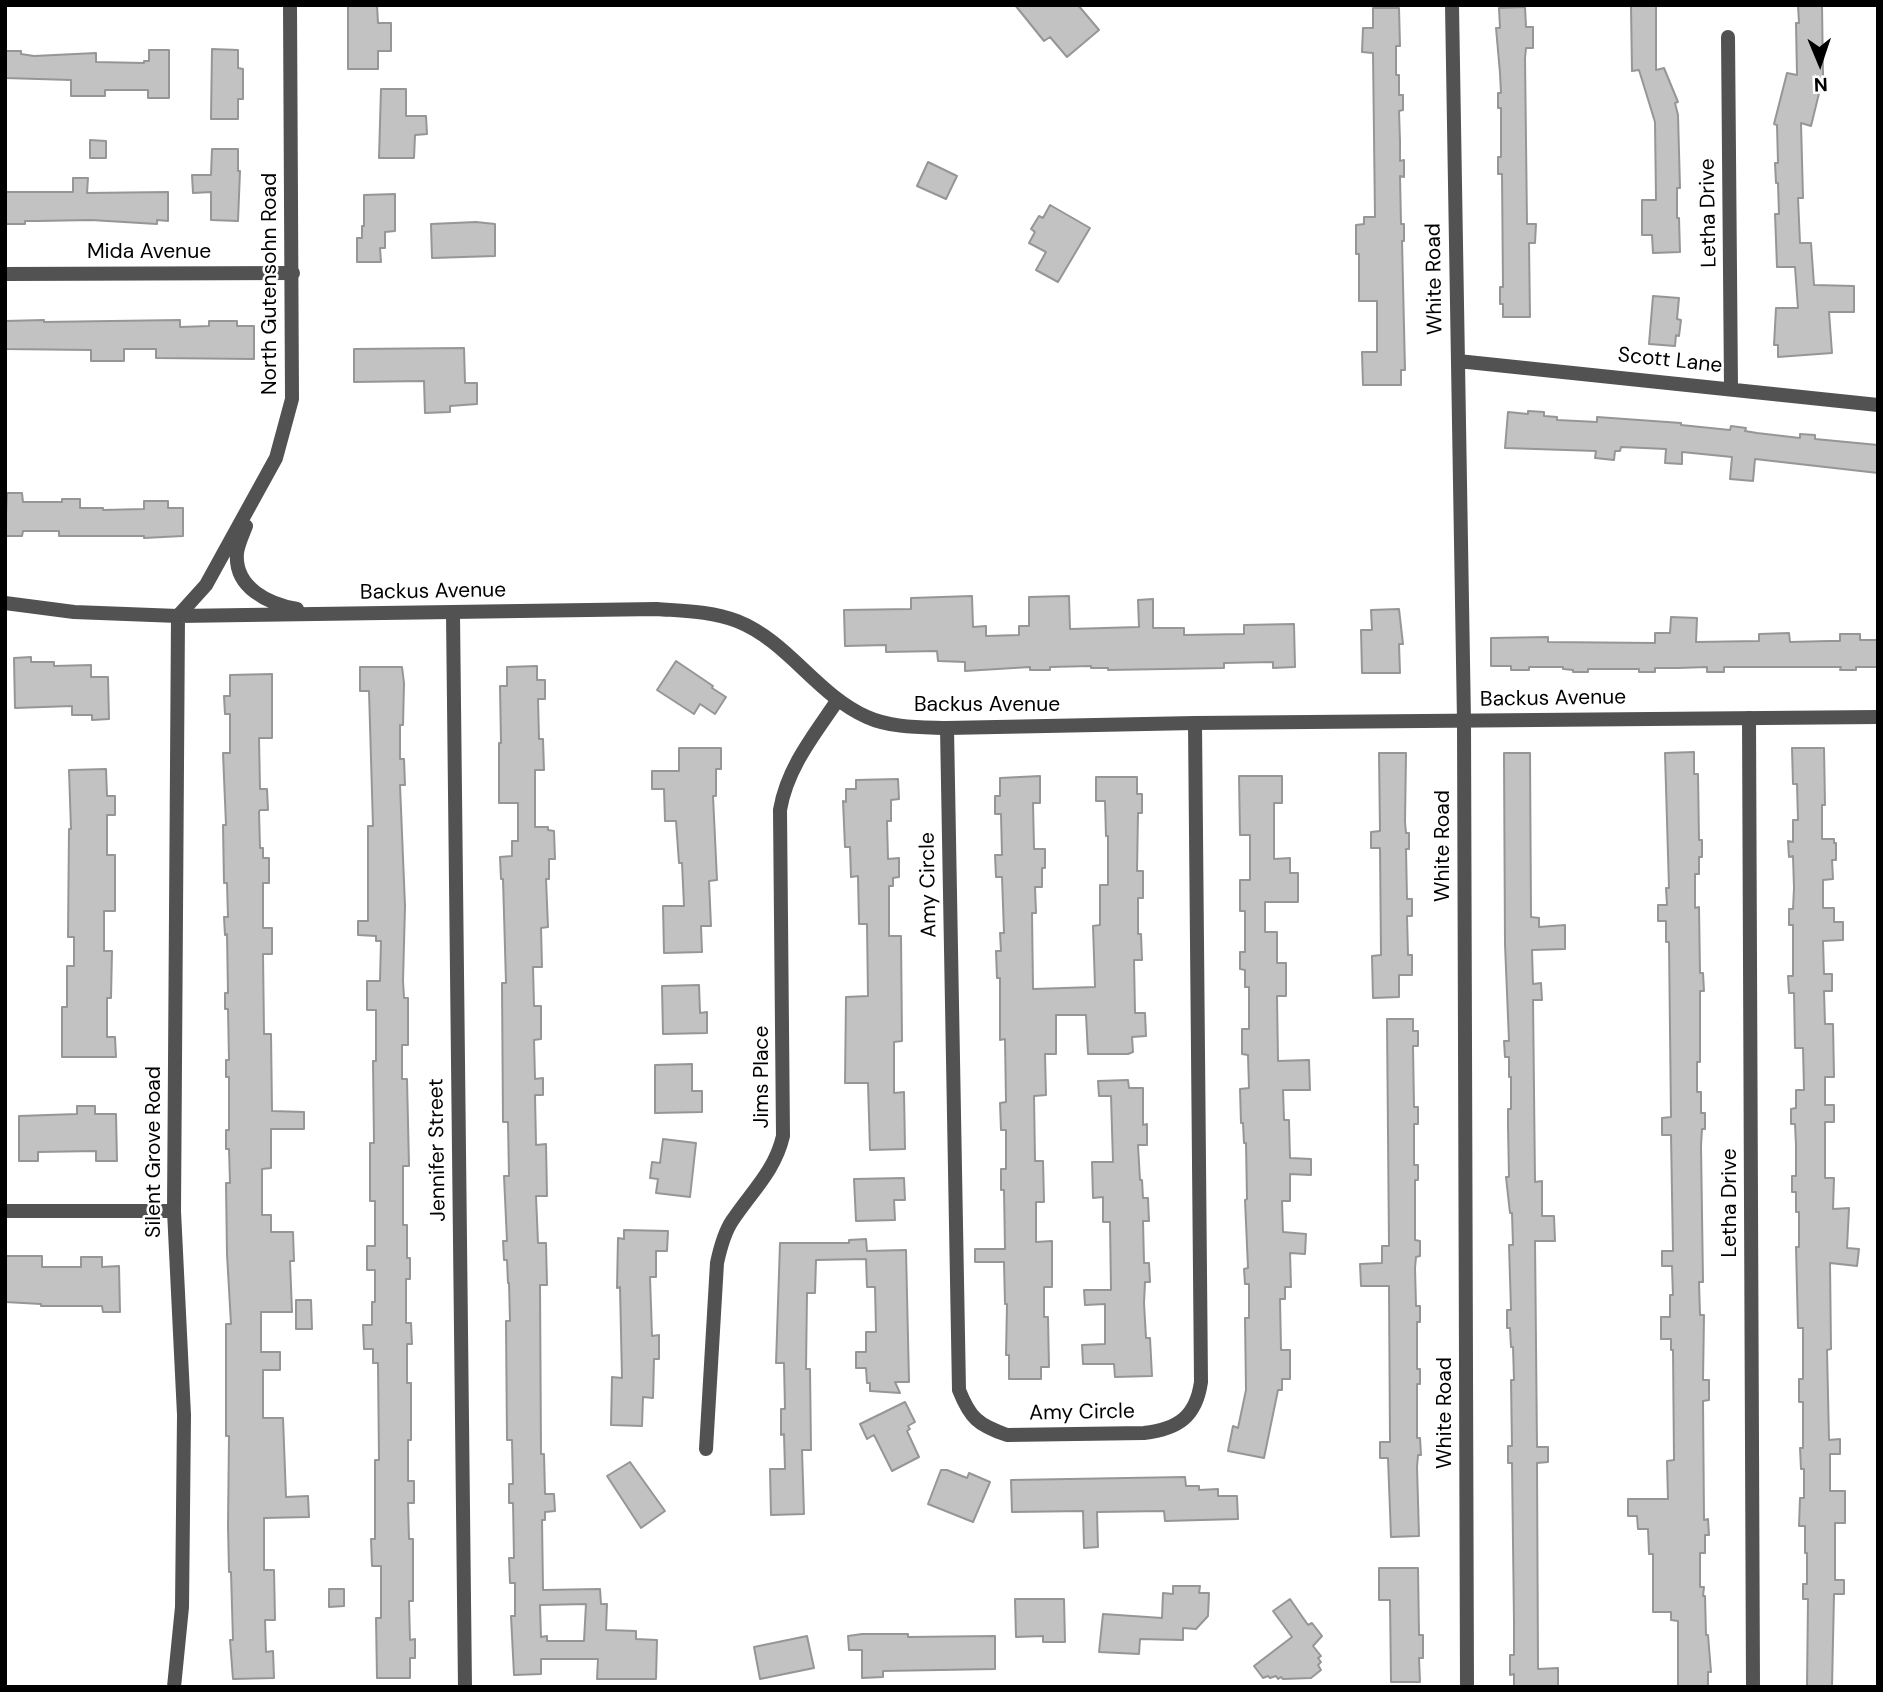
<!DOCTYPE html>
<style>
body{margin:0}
#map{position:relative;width:1883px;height:1692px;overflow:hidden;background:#fff;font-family:"DM Sans",sans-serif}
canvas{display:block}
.frame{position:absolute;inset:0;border:7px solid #000;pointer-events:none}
.north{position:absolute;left:1785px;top:28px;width:70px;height:70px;-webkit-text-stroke:5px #fff;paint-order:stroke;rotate:178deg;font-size:19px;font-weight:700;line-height:28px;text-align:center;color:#000}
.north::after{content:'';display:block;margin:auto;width:24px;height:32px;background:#000;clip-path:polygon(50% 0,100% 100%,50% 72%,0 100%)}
</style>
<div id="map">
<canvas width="1883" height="1692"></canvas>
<div class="frame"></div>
<div class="north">N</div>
</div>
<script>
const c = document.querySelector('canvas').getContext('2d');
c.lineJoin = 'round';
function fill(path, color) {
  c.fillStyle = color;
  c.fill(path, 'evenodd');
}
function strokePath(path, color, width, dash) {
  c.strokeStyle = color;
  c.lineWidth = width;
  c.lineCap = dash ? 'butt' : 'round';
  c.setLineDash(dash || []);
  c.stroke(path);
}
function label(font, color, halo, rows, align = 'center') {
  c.font = font + ' "DM Sans",sans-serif';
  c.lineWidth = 5;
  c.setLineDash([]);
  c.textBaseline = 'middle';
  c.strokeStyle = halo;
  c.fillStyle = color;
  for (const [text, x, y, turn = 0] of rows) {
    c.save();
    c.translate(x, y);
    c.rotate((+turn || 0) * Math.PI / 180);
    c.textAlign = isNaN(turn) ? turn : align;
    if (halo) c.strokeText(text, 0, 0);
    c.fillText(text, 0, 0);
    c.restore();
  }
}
const building = new Path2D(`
 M348,5H377L378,23H391V51H378V69H348Z
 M1015,5H1078L1099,30L1067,57L1050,37L1044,41Z
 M1798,5H1822L1823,77L1811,126L1801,123L1803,198H1798L1800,243H1811L1814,285L1854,286V312H1829L1832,353L1778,357V345H1774L1776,308H1798L1795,267H1777L1775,214H1779L1778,183H1776L1775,163H1778L1777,125L1774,124L1787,73L1797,75L1796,23H1799Z
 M1631,6H1656V70L1664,68L1678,102L1675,103L1678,115L1680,188H1677V218H1679L1680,252L1653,253L1652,235H1642V200H1656L1655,122L1639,70L1632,71Z
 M1525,7L1526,27H1533V48H1526L1525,58L1527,224H1536L1535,243H1529L1530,317H1503V304H1500V287H1503L1502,174H1498V157H1501V108H1498V93H1501L1500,73L1496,28H1500L1499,8Z
 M1373,8H1399L1400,46H1396V75H1399V95H1403V110L1399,111L1400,141V161L1404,160V177L1400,176L1401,224H1404V241H1402L1405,370H1401V385H1363L1362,352H1377V301H1359V254H1356V225L1364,224V217H1375L1373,53L1362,52L1363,28H1373Z
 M212,49L238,50V68L243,69V99H238V119H211Z
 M149,50H169V98H148V90H105V96H71V80L5,78L6,51H21V54L34,56L96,53V62L144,63V61H149Z
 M381,89H406V116H426L427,134L415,135L414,158H379Z
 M90,140L106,141V158H90Z
 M212,149H238V171H240L238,221L211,220V192L193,193L192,175H211Z
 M928,162L957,176L946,199L917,186Z
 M73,178H88L87,193L168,192V221L157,220V224L91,220L37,221H25V224H5V192H73Z
 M395,194V231L385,232V248H380L381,262H357V238H362V226H364V195Z
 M1050,205L1090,228L1058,282L1036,270L1046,252L1029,243L1035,232L1031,229L1039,216L1043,218Z
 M476,222L495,224V256L432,258L431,224Z
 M1653,296L1679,298L1677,319L1681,320L1679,336L1676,335L1675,346L1649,344Z
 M44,320V322L180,320V327L209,326V321H237V326H254V359L156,358V349H124V361H91V350L5,349V321Z
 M464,348L465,383H477V404L450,406V412L425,413L424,381L354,382V349Z
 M1528,411L1544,412V416L1557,417V420L1597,422V417L1681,423V425L1730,430L1731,426L1746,428L1745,431L1757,433L1800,438V434L1815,435V439L1878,445V473L1755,459L1753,481L1730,479L1732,457L1682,452V464L1665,463L1666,449L1621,447L1620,451H1615L1614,460L1595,458L1596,451L1505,448L1508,412L1528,414Z
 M7,493H22L23,502H62V499H80V508H103V510L144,509V501H168V508H183V536L144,538V536H59V531H23L22,536H5Z
 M972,596L973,627L986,626V636L1019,635V626H1029V597L1069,596L1070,629L1139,627L1138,600L1153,599V628H1184V635L1244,634V625L1294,624L1295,667L1273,668V662L1224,663V668L1108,670V668H1091V666L1050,667V670H1030V667L965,671V662L938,661L937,651L886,652V645L845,646L844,610L911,609V598Z
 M1399,609L1403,644H1399L1400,673H1362L1361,630H1372L1371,610Z
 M1671,617L1697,618L1696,642L1759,641V634L1789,633L1790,642L1829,641H1840V634H1860V640H1878V667H1856V670H1840L1841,667H1724V672H1707V667L1678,668H1655V672H1639V669H1588V672H1573V670L1563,669V667H1529V670H1511V666H1491V638L1548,637V642L1655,643V633H1670Z
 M31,657V662H54V666L91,665V677H108L109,719L92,720V715H72V706L15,708L14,658Z
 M676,661L713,686L712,688L726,697L715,714L700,704L694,714L657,690Z
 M537,666V680H545V699H538L539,739H543L544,770H535V827H548V830L554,831L555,859H549V879H546L548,927L541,928L542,967H533L534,1006H541V1039L534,1040L535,1079L543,1078V1095H535L536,1145L546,1144L547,1196H536L538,1243H546L547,1285H540L541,1454H544L545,1494H554L555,1511L545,1512V1520H542L543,1590L600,1589L601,1604H607L606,1630L636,1631V1639L657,1640L656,1679H597L598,1659H541V1674L514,1675L511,1616H515V1583H510L509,1558H514L513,1503H509V1484H513L512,1440H507L506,1321H510L509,1283H508L507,1260H504L503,1241H507L504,1176H509L508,1122H503L502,983H506L503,879H501L500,857L512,856V841H518V803H499V743H501L500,686H507V667ZM586,1604L584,1641H547V1636L541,1637L540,1605Z
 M360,667H402L404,683L403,725H400V759H404L405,785H400L405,906L403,981L404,998H408V1045H402V1079H407L409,1166H403V1225H407V1258H410V1279H406V1323H411L412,1344H407V1383H411V1440H408V1481H414V1503H408L409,1539H413V1601H409L410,1640L415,1639V1658H410V1678H377L376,1618H381V1566H372L371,1539H375V1460H379L378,1363H373V1349H364L363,1325H372V1302H375V1270H367V1246H375V1201H370V1143H374L373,1061H376V1010H367V981H380L381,941H376V936L358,935V921H368V826H373L369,691H360Z
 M272,674V738H259L260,789H267L268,810H260L259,812L260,848H263V858H269V883H263V928H272V954H263L264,1034H271L272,1111L304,1112V1129H271V1168L262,1169V1215H271V1232H293L294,1261H290L292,1312H261V1352H280V1370H263V1418H283L286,1497L308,1496L309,1517L264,1518V1570H274L275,1620H265L266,1652L273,1651L274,1678L233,1679L230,1640H233L231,1572H229L228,1526L229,1436H226V1324H231L227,1254L226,1183H230L229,1149H226V1130H229V1077H226V1060H229L228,1009H225V993H228L227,934L225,935L224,917H228L227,883H224L223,825H226L223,753H230V714H225L224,696H230V675Z
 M679,748H721V769H716V796H713L717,880L709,881L711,926H701L702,952L664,953L663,906H684L682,863H679L676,821H665L664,789H652V771H679Z
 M1792,748H1824L1825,805H1822V839H1834V843H1836V860H1832L1833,879L1823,880V908H1834V922H1843V940L1823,941L1824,974H1832V991H1824L1825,1024H1833L1834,1077H1825V1105H1834V1122H1825V1178H1834L1833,1209L1849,1208L1847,1248L1859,1249L1857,1266L1830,1263L1831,1349L1827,1350L1829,1440L1840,1439V1454H1830V1491H1845V1523H1835V1580H1844V1594H1834L1832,1687H1807L1808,1599H1803V1584H1807V1553H1805V1526H1799L1800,1498H1804V1469H1801L1800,1448H1803V1402H1799V1379H1803V1328H1798L1796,1247H1799V1212H1796V1192H1792V1176H1796V1145L1795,1124H1791V1109L1796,1108V1090H1804L1803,1048H1795L1794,993H1789L1788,976H1793V925H1789V909H1793L1794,888L1793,856L1789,857L1788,841L1793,842V820H1798L1797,784H1793Z
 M1694,752V774H1698L1699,840H1702V857H1699V874H1695V908L1699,907L1700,973H1703L1704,991H1700V1062H1697V1092H1701V1113H1705V1129H1702L1701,1146L1703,1282H1699L1700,1315H1704L1703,1380H1709V1400L1703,1401L1704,1520L1708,1519L1709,1535H1705V1553H1700V1587H1704L1703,1596H1705L1706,1635H1708L1711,1672H1708V1687H1678V1621L1671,1620V1612H1653V1554H1649L1648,1529H1638L1637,1516H1628V1499H1668L1667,1461L1674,1460L1673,1350H1671V1339H1661V1317H1670V1295H1673L1672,1266H1662V1251H1673L1671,1135H1662V1118L1671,1117L1669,942H1666V921H1658V905H1667L1666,888H1669L1665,753Z
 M1379,753H1406L1405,822L1406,833H1409V849H1406L1407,899H1412V916H1407L1408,955H1412V975H1399V997L1373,998L1372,956L1381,955L1380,848H1371V832L1380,831Z
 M1504,753H1530L1531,917L1539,918V927L1565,925V949L1532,950L1533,984L1541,983L1542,1000H1533L1535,1182L1542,1181V1216H1554L1555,1241H1535L1537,1447H1548V1462L1537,1463L1538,1669L1558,1668V1687H1514V1674L1510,1675V1655H1514V1622L1512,1463H1508V1446H1512L1511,1380H1514L1513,1347H1511L1510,1328H1507V1310H1511L1509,1245H1513L1512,1213H1510L1506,1177H1509L1508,1126V1109H1511V1077H1509V1057H1505L1504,1041H1509L1505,944Z
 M106,769L107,796H115V815H107V855H115V911H104V951H112L111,998H107V1037H115L116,1057H62V1007H67V966H74V937H68L69,829H71L69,770Z
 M1040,776V803H1033L1034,849H1045V868H1042V887H1035L1036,913H1032L1033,989L1095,987L1093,926L1100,925V885H1108V836H1106L1105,801H1096V777H1137V794H1142V813H1138L1137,871H1143V898H1138V934H1141L1142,960H1134L1135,1013H1145L1146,1036L1132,1037L1133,1052L1128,1054H1088L1086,1015H1056V1054H1045L1046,1095L1034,1096L1035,1161H1043L1044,1202H1036V1242L1052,1241V1287H1044V1317H1048L1049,1367H1041V1379H1009V1355H1006L1007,1304H1005L1004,1262H975V1249H1005L1004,1190H1001V1169H1006V1130H1001L1000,1103L1006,1102L1005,1039L1000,1040V978H997L996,951H1001L1000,933H1004L1002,877H996L995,855H1002L1001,814H995V796H1000V778Z
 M1239,776H1282V803H1274V859L1290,858V873H1298V902H1265V932H1277V963H1286V996H1277L1278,1061L1309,1060L1310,1090H1283L1284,1120H1289L1290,1158L1311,1159V1175L1290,1174V1201H1282L1283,1232L1306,1234L1305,1254L1290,1253L1291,1287H1285V1299H1280L1281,1350H1290V1379H1282V1390H1278L1264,1458L1228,1451L1233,1426L1238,1428L1246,1390L1245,1318H1249V1284H1245L1244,1269L1248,1268L1245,1200L1247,1199L1246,1143H1244L1243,1123H1241L1240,1089L1249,1088L1248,1055L1242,1054V1029H1249V987H1245V970L1240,969V952H1245V911H1240V880H1250V835H1240Z
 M898,779L899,799L891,800V821H887L888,859L899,858V877L893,878V886H889V936H901L902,1041L894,1042V1093L904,1092L905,1149L870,1150L868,1083H845L846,997L868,996L867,924H859L858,876L851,877L850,847H845L843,801L846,802V789H856V780Z
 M699,985L700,1013L707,1012V1033L663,1034L662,986Z
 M1387,1019H1413V1031H1418V1046H1413L1414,1107H1418V1124H1414V1165H1418V1180H1415V1240L1420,1241V1256L1416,1257L1415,1268L1416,1306H1420V1322H1417V1369H1420V1384H1417V1438H1420L1421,1455H1418L1417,1467L1419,1536L1391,1537L1388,1458H1380V1442H1390L1389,1286H1361L1360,1264L1382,1263V1246H1389Z
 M692,1064V1091H702V1112L655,1113V1065Z
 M1128,1080L1129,1088H1143V1125L1147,1124V1145H1138L1140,1180H1142L1143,1198H1148L1149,1221H1143L1144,1263H1149L1150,1282H1145L1144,1303L1146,1338H1150L1152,1376L1115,1377L1114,1364H1083L1082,1345L1105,1344V1304L1085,1305L1084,1290H1111L1110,1222H1103V1197L1093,1198L1092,1162H1113L1111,1096H1099L1098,1081Z
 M77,1106H95V1114H116L117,1161H96V1151L38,1152V1161H19V1116L77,1114Z
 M663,1139L696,1143L690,1197L656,1193L658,1179L650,1178L652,1162L660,1163Z
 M904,1178L905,1200H894L895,1220L856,1221L854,1179Z
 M624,1230L668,1231L667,1251H656V1277H650L652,1336L659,1335V1359H654L653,1398L643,1397L642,1426L611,1425L612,1377L622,1378L620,1287L617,1288L618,1238L624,1239Z
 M866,1239L867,1251L906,1250L909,1382H895L900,1393L870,1391V1383H867L866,1368H856V1352H866V1332H876L875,1287H867L866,1259L816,1260L815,1293H807L806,1369H810L811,1450H802L804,1514L771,1515L770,1469H785L784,1434L781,1435V1409H785L784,1363H776L780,1243H849V1240Z
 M5,1256H42V1267H81V1257H102V1267L119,1266L120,1312H103L102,1306H41V1304L5,1302Z
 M296,1300H311L312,1329H296Z
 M905,1402L915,1422L908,1426L910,1429L907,1431L919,1457L892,1471L874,1435L867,1439L860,1424Z
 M630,1462L665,1511L641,1528L607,1476Z
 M941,1470H947L967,1478L969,1473L990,1482L973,1522L928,1504Z
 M1185,1477L1186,1486H1199V1490L1218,1489V1496H1237L1238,1519L1165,1521L1164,1511L1097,1512L1098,1547L1084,1548L1083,1511L1012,1512L1011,1480Z
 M1379,1568H1418L1419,1635H1423V1658H1419L1420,1682H1391L1390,1600H1379Z
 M1173,1586H1200L1199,1593H1209L1208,1616L1196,1629L1183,1628V1640L1140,1639L1139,1654L1099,1652L1103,1614L1162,1618L1163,1593L1173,1594Z
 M329,1589H344V1606L329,1607Z
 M1015,1599H1064L1065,1642H1043V1636L1016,1637Z
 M1290,1599L1308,1625L1312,1623L1322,1636L1313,1646L1321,1656L1318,1658L1321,1662L1318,1665L1321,1670L1311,1678L1283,1679L1281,1677L1278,1679L1276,1676L1270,1678L1268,1676L1263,1678L1254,1666L1292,1637L1273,1611Z
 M862,1634H908V1637L995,1636V1669L883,1671V1677L862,1678V1650H849L848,1636Z
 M807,1636L814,1668L760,1679L754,1647Z`);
const minor = new Path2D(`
 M1452,5L1464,721L1467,1687
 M1728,37L1731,388
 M5,274L293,273
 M1458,361L1878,405
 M453,614L465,1687
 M1749,718L1753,1687
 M947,728L959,1390C970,1418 978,1425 1007,1435L1144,1433C1178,1429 1196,1417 1201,1382L1195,723
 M5,1211H174
 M706,1449L717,1263C720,1249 724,1233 732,1221C751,1192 775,1171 783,1136L780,810C787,768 814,735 837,701`);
const tertiary = new Path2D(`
 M246,526C243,534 238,544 237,553C234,588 269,604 297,609
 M5,603L74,612L178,616L657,609C684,611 711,611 737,621C788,641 817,695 867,717C891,728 922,727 947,728L1195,723L1878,717
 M178,616L206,585L276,458L292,399L290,5
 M174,1687L182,1607L184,1415L174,1211L178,616`);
const streetNames = [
 ["Letha Drive",1709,213,-91],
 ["Mida Avenue",149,252],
 ["White Road",1435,279,-91],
 ["North Gutensohn Road",270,284,-90],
 ["Scott Lane",1670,361,6],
 ["Backus Avenue",433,592,-1],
 ["Backus Avenue",1553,699,-1],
 ["Backus Avenue",987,705],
 ["White Road",1443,846,-90],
 ["Amy Circle",929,885,-91],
 ["Jims Place",762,1077,-90],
 ["Jennifer Street",438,1150,-91],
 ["Silent Grove Road",154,1152,-90],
 ["Letha Drive",1730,1203,-90],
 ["Amy Circle",1082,1413,-1],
 ["White Road",1445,1413,-90]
];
fill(building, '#c2c2c2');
strokePath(building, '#969696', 2);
strokePath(minor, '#525252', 14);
strokePath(tertiary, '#525252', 14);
label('21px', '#000', '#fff', streetNames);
</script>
